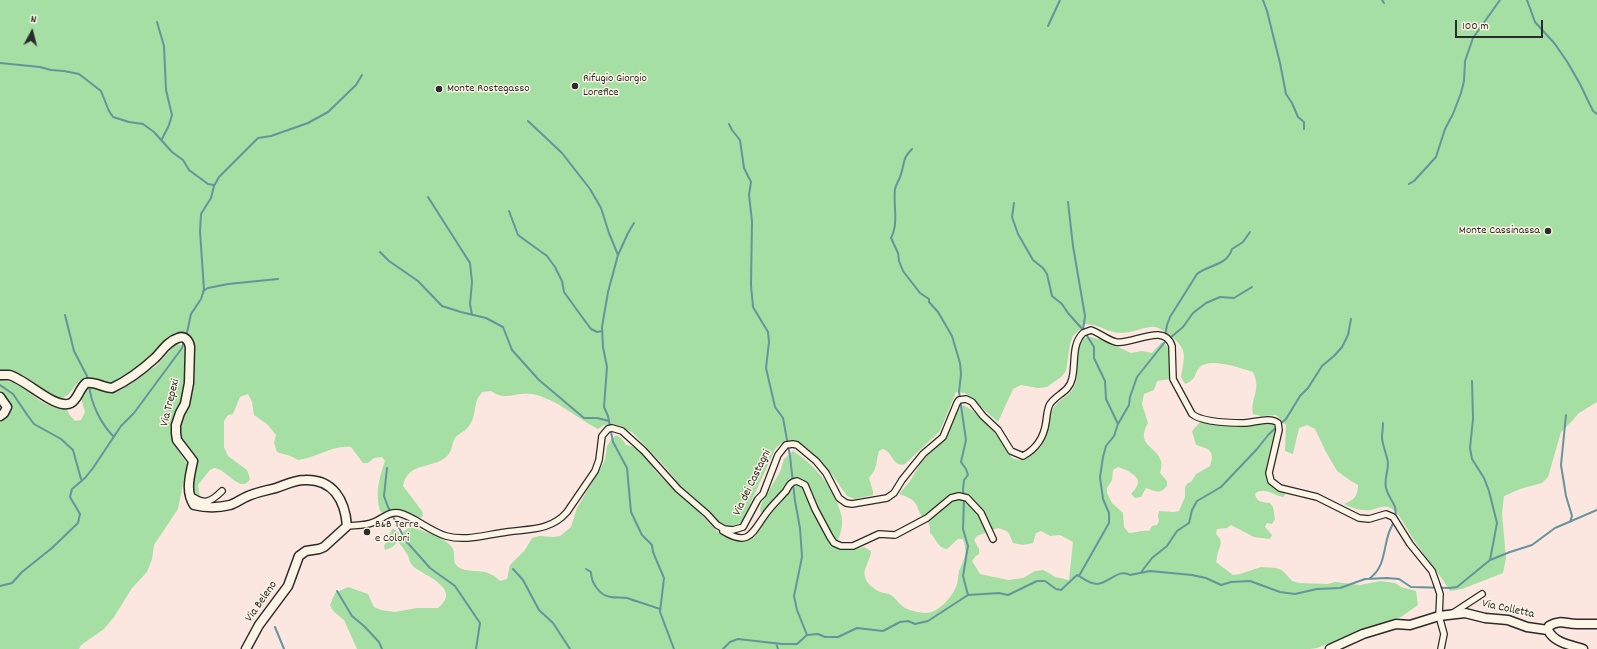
<!DOCTYPE html>
<style>
body{margin:0}
#map{position:relative;width:1597px;height:649px;overflow:hidden;background:#fce6e0;font-family:Dekko,sans-serif}
canvas{display:block}
.north{position:absolute;left:12px;top:12px;width:40px;height:40px;-webkit-text-stroke:3px #fcf5e5;paint-order:stroke;rotate:7deg;font-size:11px;font-weight:700;line-height:16px;text-align:center;color:#2b2b2b}
.north::after{content:'';display:block;margin:auto;width:14px;height:18px;background:#2b2b2b;clip-path:polygon(50% 0,100% 100%,50% 72%,0 100%)}
.scale{position:absolute;left:1455px;top:20px;width:88px;height:18px;box-sizing:border-box;border:2px solid #2b2b2b;border-top:0;padding-left:5px;font-size:12px;line-height:14px;white-space:nowrap;color:#2b2b2b;-webkit-text-stroke:3px #fcf5e5;paint-order:stroke}
</style>
<div id="map">
<canvas width="1597" height="649"></canvas>
<div class="north">N</div>
<div class="scale">100 m</div>
</div>
<script>
const c = document.querySelector('canvas').getContext('2d');
c.lineJoin = 'round';
function fill(path, color) {
  c.fillStyle = color;
  c.fill(path, 'evenodd');
}
function strokePath(path, color, width, dash) {
  c.strokeStyle = color;
  c.lineWidth = width;
  c.lineCap = dash ? 'butt' : 'round';
  c.setLineDash(dash || []);
  c.stroke(path);
}
function label(font, color, halo, rows, align = 'center') {
  c.font = font + ' Dekko,sans-serif';
  c.lineWidth = 3;
  c.setLineDash([]);
  c.textBaseline = 'middle';
  c.strokeStyle = halo;
  c.fillStyle = color;
  for (const [text, x, y, turn = 0] of rows) {
    c.save();
    c.translate(x, y);
    c.rotate((+turn || 0) * Math.PI / 180);
    c.textAlign = isNaN(turn) ? turn : align;
    if (halo) c.strokeText(text, 0, 0);
    c.fillText(text, 0, 0);
    c.restore();
  }
}
const green = new Path2D(`
 M0,0H1597V402L1579,413L1573,420L1561,432L1548,477L1542,483L1520,489L1504,496L1502,514L1506,558L1503,573L1462,589L1450,591C1440,574 1427,560 1416,543C1409,534 1400,511 1388,507C1383,505 1376,509 1370,510C1362,511 1352,508 1344,504C1354,500 1358,496 1358,485L1351,481L1337,471L1326,452L1315,429L1307,425L1299,428L1293,454L1285,451L1286,425L1276,415L1261,416L1253,414C1250,397 1262,391 1253,372C1241,368 1212,358 1201,366C1196,370 1196,375 1193,379C1191,381 1187,383 1185,384L1181,377C1185,354 1188,349 1168,334C1163,331 1158,326 1151,327C1141,328 1131,333 1121,333C1108,333 1099,324 1085,324L1073,336L1070,344L1066,371L1061,377L1047,387L1038,388L1021,385L1013,389L998,422L965,393L956,392L940,431L905,464C893,468 893,452 883,449L879,451C875,464 879,466 869,478L873,491V495L855,499L847,496L831,473L804,446L791,442L780,444L775,449L742,522L730,527L721,524L699,502L682,488L667,469L632,432L624,429L604,425L598,429C576,418 557,399 532,394C515,391 507,402 491,391L482,392C481,394 478,397 477,400C474,408 475,419 469,426C466,431 459,433 455,438C452,443 452,451 448,455C435,470 408,460 403,486L422,511L423,516L420,518C407,514 397,508 383,513L380,511C375,493 379,478 385,461L382,457L374,458L368,463H363L351,447C331,445 317,458 298,460C290,455 285,455 277,452L274,443L276,435L268,425L254,415L252,402L248,394L240,397L233,414L228,415L224,421V447L228,456L247,470L250,479C241,495 226,468 214,468L210,470L198,485L200,497L193,493L192,484L196,469V459L182,440L179,432L194,387L195,366L194,350L190,337L187,334L174,335L146,361L115,381L108,384L96,380L83,379L79,381L68,395L61,399L57,398L22,375L14,372L0,371Z
 M1090,337L1103,340L1131,353L1142,351L1152,353L1162,342L1169,348L1170,379L1157,381L1154,390L1144,394L1142,404L1148,423C1135,446 1156,445 1161,461C1162,465 1161,469 1160,473L1167,481V486C1160,495 1155,491 1146,488L1141,497L1135,498L1131,494C1133,491 1136,489 1137,486C1142,476 1125,469 1118,467L1113,470L1112,480L1107,488V493L1112,503L1123,513L1124,527L1129,533C1136,533 1141,530 1149,531L1152,526L1157,525L1159,521L1158,516L1159,511L1174,512L1179,511L1185,497V487L1188,483L1191,482L1196,474L1210,466C1215,451 1210,449 1196,445L1192,431L1200,422L1235,424L1272,423L1275,426V429L1266,467V480L1277,491L1286,493L1283,497C1273,495 1263,486 1255,494C1257,503 1262,502 1270,503L1273,507L1275,519L1272,524L1267,523L1265,527L1272,535L1270,539L1254,537L1231,525L1227,528L1217,529L1216,534C1223,540 1221,544 1218,552C1217,555 1217,558 1216,562L1233,575L1240,574L1261,567L1276,568L1282,570L1292,581L1299,583L1328,584L1335,582L1360,585L1381,581L1395,583L1401,587L1416,591L1418,605L1401,617L1368,627L1338,640L1317,648L1310,649H357L344,620L333,611L330,605L335,593L348,587L368,594L374,607L381,610L395,612L417,608H438C462,589 427,577 414,567C409,563 410,559 407,554C405,550 402,547 399,543C400,535 403,531 410,527C421,530 448,538 453,549C456,556 451,563 460,568C469,573 481,569 490,574C493,575 497,578 500,581L507,579L510,565L525,550L532,538L539,536L553,537L560,536L571,527L577,508L605,460L607,446L611,440L616,435L622,439L626,445C643,447 649,464 659,475C670,487 684,496 695,508C710,522 716,537 738,540C745,541 750,540 755,536C759,533 761,527 763,523L760,509L762,502L780,472L784,459L793,451C813,464 827,480 837,502C839,508 842,515 842,520C843,530 838,538 836,547C847,552 854,550 864,547L871,551C871,560 862,569 865,577C866,583 874,589 880,592C882,593 886,593 889,594C896,597 898,604 905,608C909,610 920,613 925,613C938,613 950,599 955,589C958,584 958,577 959,571C964,560 968,552 963,539H958L947,549C937,548 937,539 930,533C930,519 928,524 921,515C919,512 918,509 917,506C913,498 907,497 899,494L910,481L922,461L946,437L958,409L963,405L972,410L996,434L1012,458C1020,461 1025,460 1032,455C1052,442 1044,421 1054,407C1060,399 1071,395 1075,385C1080,374 1074,344 1084,338C1086,337 1088,337 1090,337ZM998,528C1011,532 1008,532 1013,543L1023,545L1033,543L1036,533L1041,531L1050,536L1060,535L1073,542L1069,580L1055,577L1049,573L1043,570L1035,571L1023,578L1008,580L980,574L972,561L975,557L979,554V549L974,540L977,536Z
 M176,344L185,346L186,348L185,386L183,400L174,416L173,439L175,446L187,464L178,509L154,545L152,559L147,572L132,588L114,617L104,629L81,645L79,649H0V419L7,415L11,409V403L0,390V380C19,381 26,391 39,400C47,406 58,408 67,409L69,414L75,421L81,420L85,412C82,400 78,396 88,386L109,391L116,392L123,389L157,365Z
 M392,529H394L399,533C398,543 395,547 385,550L384,546Z`);
const stream = new Path2D(`
 M1263,0L1267,11L1280,63L1286,94L1292,103L1298,117L1304,122V129
 M1382,0L1384,3
 M1527,0L1535,22L1555,44L1568,63L1580,84L1593,111L1597,114
 M157,22L164,46L166,90L172,115L169,125L162,139
 M1048,26L1060,0
 M0,63L40,67L51,70L64,71L79,74L101,91L109,111L113,117L129,122L143,124L154,132L172,152L183,160L189,170L208,184L214,185
 M528,121L562,153L590,189L601,208L609,233L618,255
 M729,124L732,130L740,140L744,168L751,182L749,195L752,221L751,285L753,307L768,332L769,342L766,368L775,407L783,418L790,456L795,501L800,528L802,557L794,596L797,610L807,635
 M912,149C902,159 905,162 901,174C900,179 896,184 895,189C893,205 899,223 891,238L898,253L899,261L903,271L920,293L929,299V302L938,312L952,336L960,363L961,374L959,392L966,440L961,462L966,469L968,475L964,480L963,489L964,499L963,529L968,546L963,576L968,595
 M1409,184L1414,181L1436,157L1445,129L1453,114L1461,93L1464,81L1465,61L1473,38L1500,0
 M428,197L470,263L472,282L470,304L472,315
 M1068,202L1073,246L1085,316L1083,330
 M1014,203L1012,217L1018,234L1033,260L1043,268L1047,274L1052,296L1062,304L1068,313L1084,331L1094,347V358L1105,381L1106,399L1118,424
 M509,211L518,235L547,256L555,267L562,281L564,292L585,321L591,329L597,332L602,331
 M634,223L628,233L618,255L608,292L602,327L603,347L607,367L604,407L608,416L613,442L627,468L631,512L642,535L652,545L653,552L664,578L660,612L674,649
 M380,252L389,261L418,281L442,306L461,312L486,318L503,327L512,350L539,380L584,418H597L609,421
 M203,291L208,288L228,284L278,279
 M65,315L74,351L87,376L88,381
 M1165,336L1167,325L1170,317L1197,274C1207,265 1227,266 1232,249L1243,242L1250,232
 M186,337L191,314L201,299L204,290L200,231L201,214L211,198L214,186L219,177L258,138L271,136L308,123L328,112L356,85L362,75
 M1472,381L1473,419L1470,448L1472,459L1484,478L1489,491L1497,523L1490,560
 M0,385L13,394L28,416L34,424L61,439L73,450L81,479
 M89,385C91,404 101,424 114,437
 M1566,415L1561,465L1566,496L1572,516L1570,522
 M1383,423C1383,428 1382,433 1382,438C1383,447 1387,455 1388,463C1388,472 1384,479 1386,488C1389,501 1398,503 1395,517
 M387,468L384,496L388,507L406,541L430,568L455,586L480,623L476,649
 M513,569L523,580L539,610L553,623L570,649
 M586,569L591,572C591,583 600,596 611,597C616,598 622,597 627,598C638,602 649,605 660,609
 M1142,571L1152,558L1167,546L1177,531L1189,523L1192,510L1197,501L1221,487L1257,449L1269,434L1286,419L1300,396L1308,388L1322,366L1334,356L1342,347L1348,335L1351,319
 M1079,576C1084,579 1090,584 1097,584C1109,583 1119,568 1130,575L1150,571L1192,575L1206,578L1221,585L1231,582L1250,581L1280,592L1295,594L1317,589L1340,588L1365,579L1387,578L1399,579L1411,587L1450,588L1457,587L1490,560L1510,552L1532,545L1555,528L1597,510
 M1370,578C1386,567 1383,546 1390,530C1391,527 1393,525 1394,521
 M0,586L12,583L22,572L52,548L78,523L80,514L70,497L72,489L85,478L93,468L121,426L134,413L182,348L184,341
 M337,591L352,616L364,626L379,642L382,649
 M275,627L284,649
 M776,643L778,649
 M723,649L730,642L738,639L782,644H797L807,635L818,634L825,637H838L857,628L883,631L900,622L908,621L915,624L928,621L968,595L999,593L1008,595L1037,581H1045L1056,589L1061,590L1077,575L1079,576L1109,523V513L1103,499L1100,477L1103,457L1106,446L1114,436L1118,424L1129,405L1130,397L1137,377L1164,343L1183,327L1193,313L1206,303L1220,297L1234,298L1252,287`);
const street = new Path2D(`
 M190,495C204,505 210,503 222,491
 M347,526C356,525 365,526 374,522C382,519 389,511 399,513C415,517 429,531 446,536C464,541 481,536 500,533C524,528 549,533 567,512L595,471L599,460L602,436L608,429L612,428L622,431L644,451L678,489L707,514L717,525L724,529L733,530L743,527L758,499L763,494L778,455L786,445L793,444L797,445L816,461L826,473L839,498L846,503L852,504L887,498L894,493L902,480L923,454L943,437L957,403L959,400L966,399L972,402L983,416L998,430L1011,451L1023,456C1036,449 1044,437 1046,422C1047,416 1047,409 1050,404C1057,394 1069,392 1072,379C1076,364 1071,345 1083,333L1091,330C1100,333 1107,340 1116,342C1133,345 1164,322 1172,346L1173,379L1192,414C1202,422 1231,423 1244,423C1254,423 1270,416 1278,423L1279,430L1269,473L1271,481L1280,488L1317,497L1359,518L1369,519L1386,514L1393,517L1410,544L1432,571L1436,582L1440,594L1439,616L1444,634L1441,649
 M723,531C749,547 752,533 765,515C771,506 779,499 786,491C789,486 790,482 797,481L805,485L815,509L830,537L834,543L841,546H853L879,534L895,535L927,518L951,498L959,496L967,498L981,513L993,539
 M1453,613L1482,594`);
const secondary = new Path2D(`
 M0,375C3,375 6,375 9,375C26,379 56,411 71,403C78,399 79,389 86,383C95,381 103,388 112,388C127,381 143,369 155,358C162,351 168,341 178,338C185,335 189,341 190,347L189,383L185,404L180,413L176,425V433L177,440L193,461C190,476 185,491 194,505C206,508 218,508 230,505C236,503 241,499 246,497C256,492 265,491 276,488C285,485 294,480 305,480C333,479 345,500 347,526L324,547L319,549L306,551L299,556L288,586L259,625L246,649
 M0,397L7,407L4,413L0,416
 M1548,630L1549,626C1561,619 1565,624 1577,624C1584,624 1590,624 1597,624
 M1548,630C1554,643 1571,645 1583,649
 M1330,649L1363,634L1396,624L1410,625L1439,616L1465,613L1485,618L1508,620L1527,627L1548,630`);
const markers = [
 [575,86,4,"#2b2b2b"],
 [439,89,4,"#2b2b2b"],
 [1548,231,4,"#2b2b2b"],
 [367,532,4,"#2b2b2b"]
];
const poiNames = [
 ["Rifugio Giorgio",583,79],
 ["Lorefice",583,93],
 ["Monte Rostegasso",447,89],
 ["Monte Cassinassa",1540,231,"right"],
 ["B&B Terre",375,525],
 ["e Colori",375,539]
];
const streetNames = [
 ["Via Trepexi",171,403,-76],
 ["Via dei Castagni",753,483,-64],
 ["Via Beleno",262,602,-55],
 ["Via Colletta",1508,610,12]
];
fill(green, '#a6dfa3');
strokePath(stream, '#65949c', 2);
strokePath(street, '#2b2b2b', 8);
strokePath(secondary, '#2b2b2b', 11);
strokePath(street, '#fcf5e5', 5.5);
strokePath(secondary, '#fcf5e5', 8);
for (const [x, y, r, color] of markers) {
  const dot = new Path2D();
  dot.arc(x, y, r, 0, 2 * Math.PI);
  c.fillStyle = color;
  c.fill(dot);
  strokePath(dot, '#fcf5e5', 1.5);
}
label('12px', '#2b2b2b', '#fcf5e5', poiNames, 'left');
label('12px', '#2b2b2b', '#fcf5e5', streetNames);
</script>
